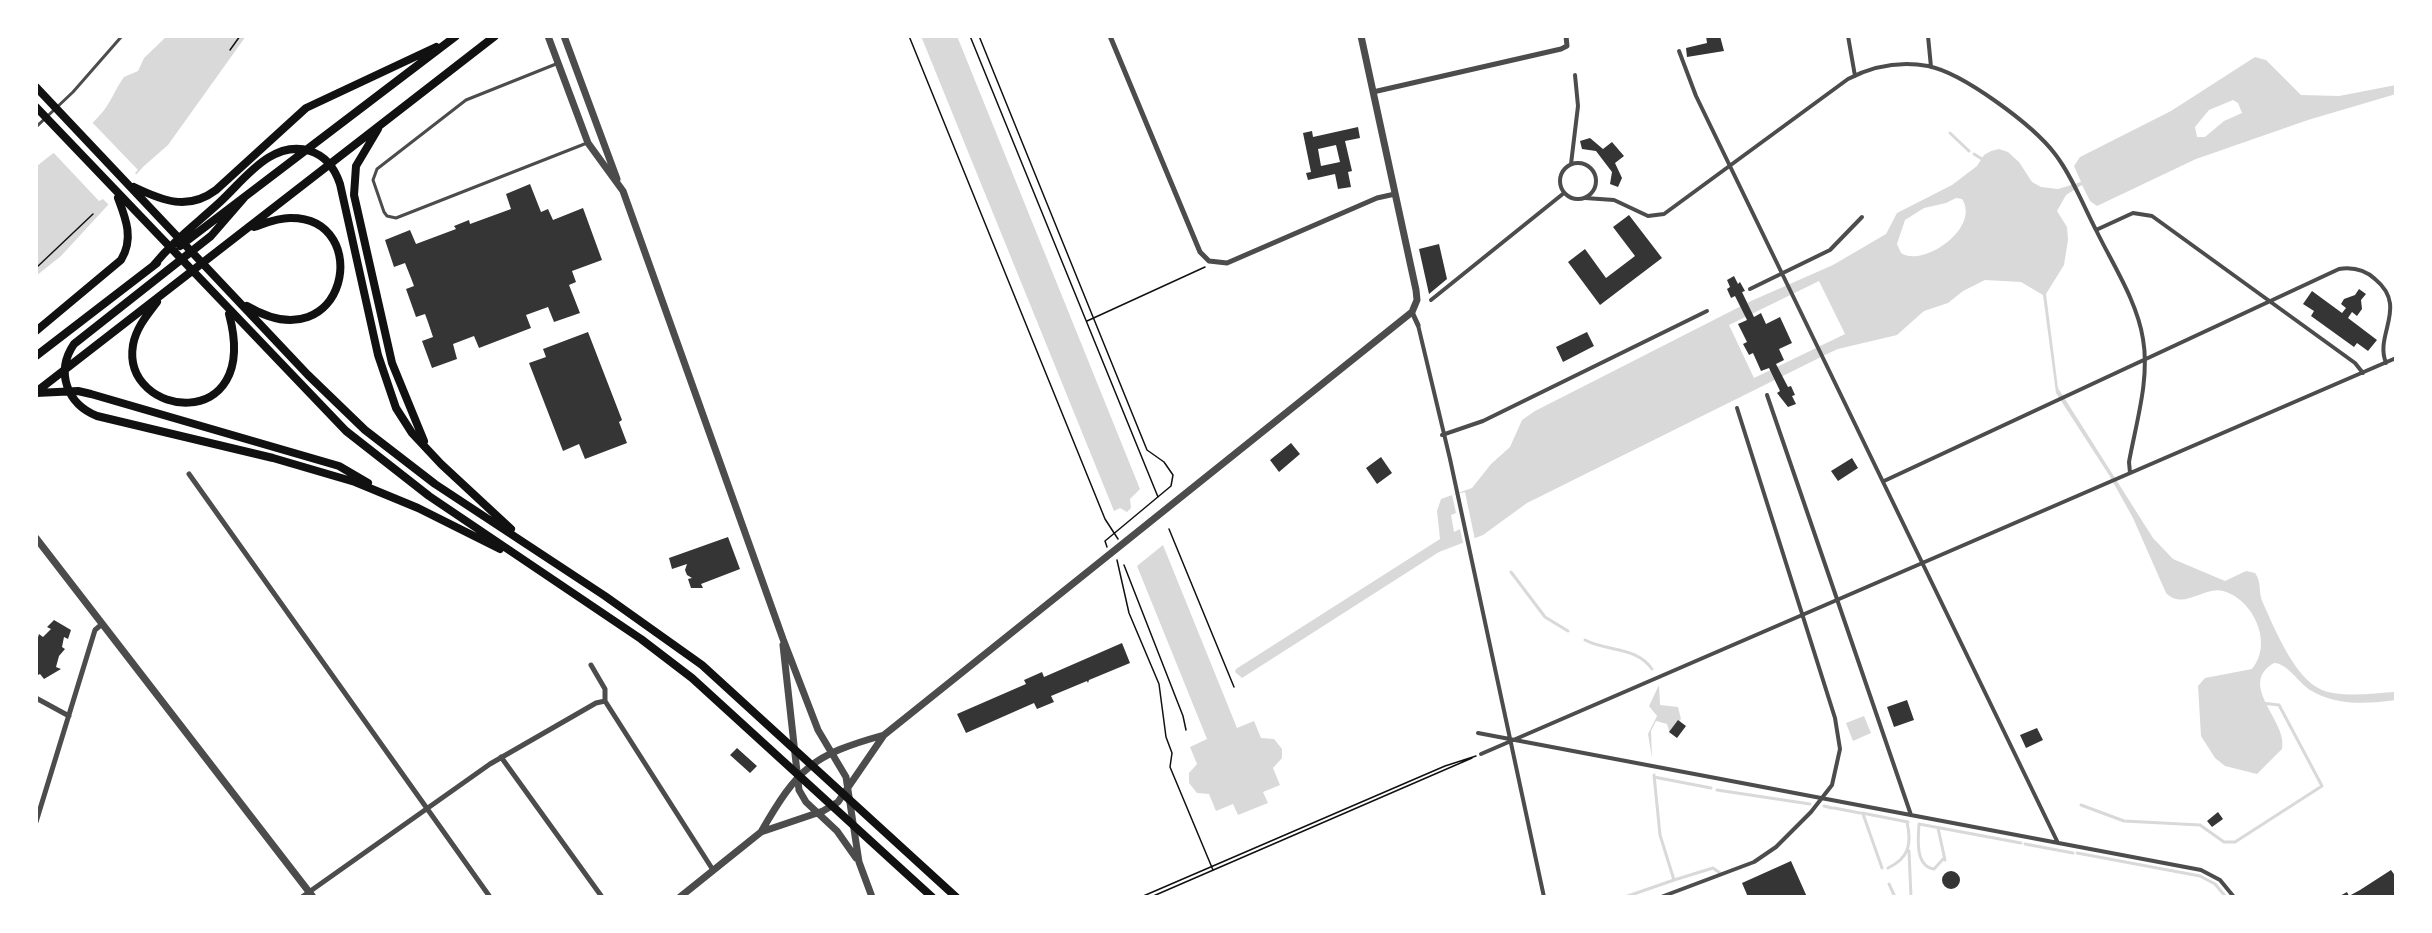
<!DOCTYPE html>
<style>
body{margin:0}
#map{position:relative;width:2432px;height:933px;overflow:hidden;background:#fff;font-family:"IBM Plex Serif",serif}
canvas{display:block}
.frame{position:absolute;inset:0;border:38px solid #fff;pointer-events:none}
</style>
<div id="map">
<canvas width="2432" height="933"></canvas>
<div class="frame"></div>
</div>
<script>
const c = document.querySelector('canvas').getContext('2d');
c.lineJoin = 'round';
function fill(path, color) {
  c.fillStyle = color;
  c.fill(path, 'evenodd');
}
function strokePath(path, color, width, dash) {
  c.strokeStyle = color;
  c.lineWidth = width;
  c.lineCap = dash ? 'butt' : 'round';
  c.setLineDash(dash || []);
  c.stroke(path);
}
const water = new Path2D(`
 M167,36H246L168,145L144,166L61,256L36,276V167C56,149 82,136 99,116C110,105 115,89 124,77L138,71L144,58Z
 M921,36H957L1140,489L1130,499L1131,508L1127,512L1120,508L1114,511Z
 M2255,57L2266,60L2301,95L2339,96L2396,85V94L2308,120L2196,159L2097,206L2090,201L2082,185L2066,195L2057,211L2067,227L2068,240L2064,265L2046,294L2058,388L2153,538L2173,559L2225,581L2246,571L2255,573C2262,582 2258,593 2263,603C2275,629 2294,678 2322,690C2344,698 2373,693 2396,692V700C2368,704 2335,706 2310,690C2299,683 2287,663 2274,663C2236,685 2289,722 2282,749L2257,774L2225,766L2215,758L2201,736L2198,686L2205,678L2252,669C2274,643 2253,599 2223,591C2203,586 2184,611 2166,593L2133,518L2109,475L2056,393L2043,295L2021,282L1985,280L1963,291L1948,303L1924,311L1897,335L1838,349L1827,354L1527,503L1483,535L1439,552L1242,678L1235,672L1236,669L1440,539L1437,511L1441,499L1472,488L1491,464L1510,447L1522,420L1535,411L1751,301L1833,265L1886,234L1897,213L1952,185L1977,166L1984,155L1991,151L1999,149L2008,152L2019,162L2032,182L2041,187L2058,189L2081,182L2074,166L2080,157L2171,111ZM2233,100L2238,103L2242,113L2224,121L2205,137H2197L2195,127L2209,110ZM1956,198L1962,199C1981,228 1923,268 1901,253L1897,244L1905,220L1924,208L1946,203ZM1819,281L1845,334L1754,378L1729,325Z
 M1163,545L1237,728L1254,721L1261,738L1274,739L1282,749V758L1273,768L1280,785L1263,792L1268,803L1238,815L1233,804L1216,811L1209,794L1197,793L1189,783V773L1197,764L1190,747L1207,739L1137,566Z
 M1659,685L1660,705L1678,707L1681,719L1670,734L1667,724L1656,721L1651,731L1652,758L1648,734L1657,716L1649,706Z
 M1864,716L1871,733L1853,741L1846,723Z`);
const pier = new Path2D(`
 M90,120L138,170L135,173L138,176L110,206L103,199L99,201L51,150Z
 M1465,492L1475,540L1463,543L1460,529L1454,532L1451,515L1456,513L1452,495Z`);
const stream = new Path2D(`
 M1950,133L1969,151
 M1974,154L1982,159
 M1511,572L1545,617L1568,631
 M1585,640C1608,652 1636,646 1652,669
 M1654,777L1711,788
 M1717,790L1810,804
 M2081,805L2124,821L2200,825L2224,842H2235L2322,786L2279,705L2261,703
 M1824,806L1832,808
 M1834,808L1860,813
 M1862,813L1908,822
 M1863,814L1882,868
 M1919,824L2021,843
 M1919,824C1918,839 1915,866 1934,869L1944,858
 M1938,828L1945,860
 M2025,844L2073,853
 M1909,851L1911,897
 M2077,853L2200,876L2215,884L2226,897
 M1888,868C1909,858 1912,844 1907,822
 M1674,880L1713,868L1720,873
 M1889,884L1895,897
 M1625,897L1674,880L1660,835L1654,775`);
const building = new Path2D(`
 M1706,36H1720L1724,51L1687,57L1686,48L1707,43Z
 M1358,127L1360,138L1345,141L1352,171L1348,172L1351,187L1338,189L1335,174L1308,180L1306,173L1311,172L1303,133L1312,131L1313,137ZM1336,145L1340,162L1321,166L1318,149Z
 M1590,138L1603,149L1612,142L1624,156L1615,163L1622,178L1618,187L1610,184L1612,172L1596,151L1582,149L1580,141Z
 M530,184L541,212L548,209L553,220L583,208L602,260L572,271L576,282L569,285L580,313L554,322L548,307L526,315L531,328L479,348L474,336L453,344L457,359L432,368L422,341L433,337L428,322L425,314L416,317L406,289L414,286L411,278L405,263L394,267L385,240L410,230L416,244L456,229L454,226L469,220L470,224L511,209L506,194Z
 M1629,215L1662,258L1600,305L1568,262L1585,249L1606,278L1635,256L1613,227Z
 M1439,244L1447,279L1429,294L1419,249Z
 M1734,276L1738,284L1740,282L1745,291L1742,292L1754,317L1761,313L1766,324L1780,317L1792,343L1779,349L1784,360L1776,364L1788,387L1791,386L1795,395L1792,396L1796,404L1788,407L1777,393L1780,391L1769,368L1761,371L1753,353L1749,355L1743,344L1747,342L1738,324L1747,320L1735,296L1731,298L1727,289L1730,287L1727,280Z
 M2359,289L2366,294L2361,300L2362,309L2357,316L2352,312L2348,318L2377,340L2368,351L2357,343L2354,347L2311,316L2314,311L2303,304L2312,291L2342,313L2346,308L2341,304L2344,299L2355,295Z
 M588,332L622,420L619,422L627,443L585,459L579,444L563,451L529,363L546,357L543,349Z
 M1587,332L1594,346L1563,362L1556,347Z
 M1291,443L1300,454L1279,472L1270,460Z
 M1381,457L1392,473L1377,484L1366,468Z
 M1852,458L1858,468L1838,481L1831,471Z
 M728,537L740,569L701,584L703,588H691L688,579L692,578L687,575L685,570L687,564L672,569L669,558Z
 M54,620L71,630L68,639L64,637L62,647L65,649L59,656L56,667L61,669L44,679L40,674L36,676V644L39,634L43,637L51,629L47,627Z
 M1122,643L1130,663L1089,680L1088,683L1087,681L1051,696L1054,702L1037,709L1034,703L966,733L957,714L1026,684L1024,680L1042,672L1044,677Z
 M1907,700L1914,720L1894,727L1887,707Z
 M1678,720L1686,726L1677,738L1669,732Z
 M2037,728L2043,740L2026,748L2020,735Z
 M737,748L757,766L750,773L730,755Z
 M2218,812L2223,819L2212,827L2207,821Z
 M1791,861L1807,897H1748L1742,883Z
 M2391,870L2396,877V897L2387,895L2383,897H2338L2347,892L2349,896L2360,890Z
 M1942 880a9 9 0 1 1 18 0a9 9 0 1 1-18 0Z`);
const path = new Path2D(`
 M909,36L1105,519L1118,539
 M970,36L1158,497
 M979,36L1147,450L1164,462L1173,475L1171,486L1105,541L1107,547
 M230,50L240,36
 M36,268L93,214
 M1087,321L1205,267
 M1169,529L1234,687
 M1117,560L1129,613L1159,684L1166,737L1172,753L1170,767L1213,870
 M1124,565L1183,716L1186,730
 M1141,897L1445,766L1476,756
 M1151,897L1472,758`);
const service = new Path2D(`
 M556,64L466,100L377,169L373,180L384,212L387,216L396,218L587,143
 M36,127L73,92L122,36`);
const pedestrian = new Path2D(`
 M1848,36L1855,76
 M1928,36L1931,67
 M1679,51L1696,96L2058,843
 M1560 181a18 18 0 1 1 36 0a18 18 0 1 1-36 0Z
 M1571,164L1578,106L1575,75
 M1585,198L1614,200L1648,216L1664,214L1848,79C1873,66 1900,61 1928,66C1963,73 2033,125 2055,154C2072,176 2083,205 2096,230L2133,213L2152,216L2355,363L2363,373
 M2096,230C2113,265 2137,301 2143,339C2150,379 2136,423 2129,462L2130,473
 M1750,289L1830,250L1862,217
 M1431,300L1564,193
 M1418,325L1450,459L1544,897
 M1767,395L1911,815
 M1442,435L1483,421L1707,311
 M1884,481L2339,269C2352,267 2365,270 2375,279C2409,307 2374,334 2386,363
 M1478,733L2201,870L2220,880L2234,897
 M1481,754L2396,358
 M1661,897L1754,862L1776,847L1811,812L1832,785L1840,749L1835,718L1737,408`);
const minor = new Path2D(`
 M1110,36L1200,252L1209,261L1227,263L1377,198L1395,194
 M1373,92L1561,49L1567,46L1566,36
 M1412,312L1418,325
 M189,474L490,897
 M591,665L605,689V701L713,870
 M36,698L69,716
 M501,757L602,897
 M36,822L95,630L102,624
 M302,897L490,764L596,703L605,701`);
const tertiary = new Path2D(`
 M548,36L588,143L623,191L783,639L818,730L846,777L859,862L872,897
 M564,36L617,179
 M36,538L313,897
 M783,645L799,790L806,802L837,831L856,858
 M761,832C798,768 812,755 884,735
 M680,897L761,832L823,811L838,802L884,735L1412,312L1417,300L1416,290L1361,36`);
const primary = new Path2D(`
 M36,87L308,375L365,430L435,484L605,596L702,665L956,897
 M36,107L346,431L429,496L641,639L692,678L932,897
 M378,129L356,166L354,195L392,363L424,441
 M134,187C163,201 188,211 216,190L306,108L436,47
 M244,198L211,236L74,344C55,372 67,404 97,416L273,458L355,482L418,508L500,549
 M180,246L456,36
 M153,266C175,239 195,225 220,202C244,180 272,139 310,151C326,156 335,169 340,184L378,355L396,408L412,433L441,464L511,529
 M157,302C147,315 136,328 133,345C121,418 262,436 229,314
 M247,306C347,365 375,217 290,218C277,218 266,223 254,227
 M36,331L121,260C134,239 126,219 118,198
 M36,356L157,263
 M36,392L495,36
 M36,393L78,391L91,394L339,466L368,483`);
fill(water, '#d9d9d9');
fill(pier, '#fff');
strokePath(stream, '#d9d9d9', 3);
fill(building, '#353535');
strokePath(path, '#111', 1.5);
strokePath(service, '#4c4c4c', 3);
strokePath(pedestrian, '#4c4c4c', 4);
strokePath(minor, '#4c4c4c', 5);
strokePath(tertiary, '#4c4c4c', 7);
strokePath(primary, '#111', 8);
</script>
